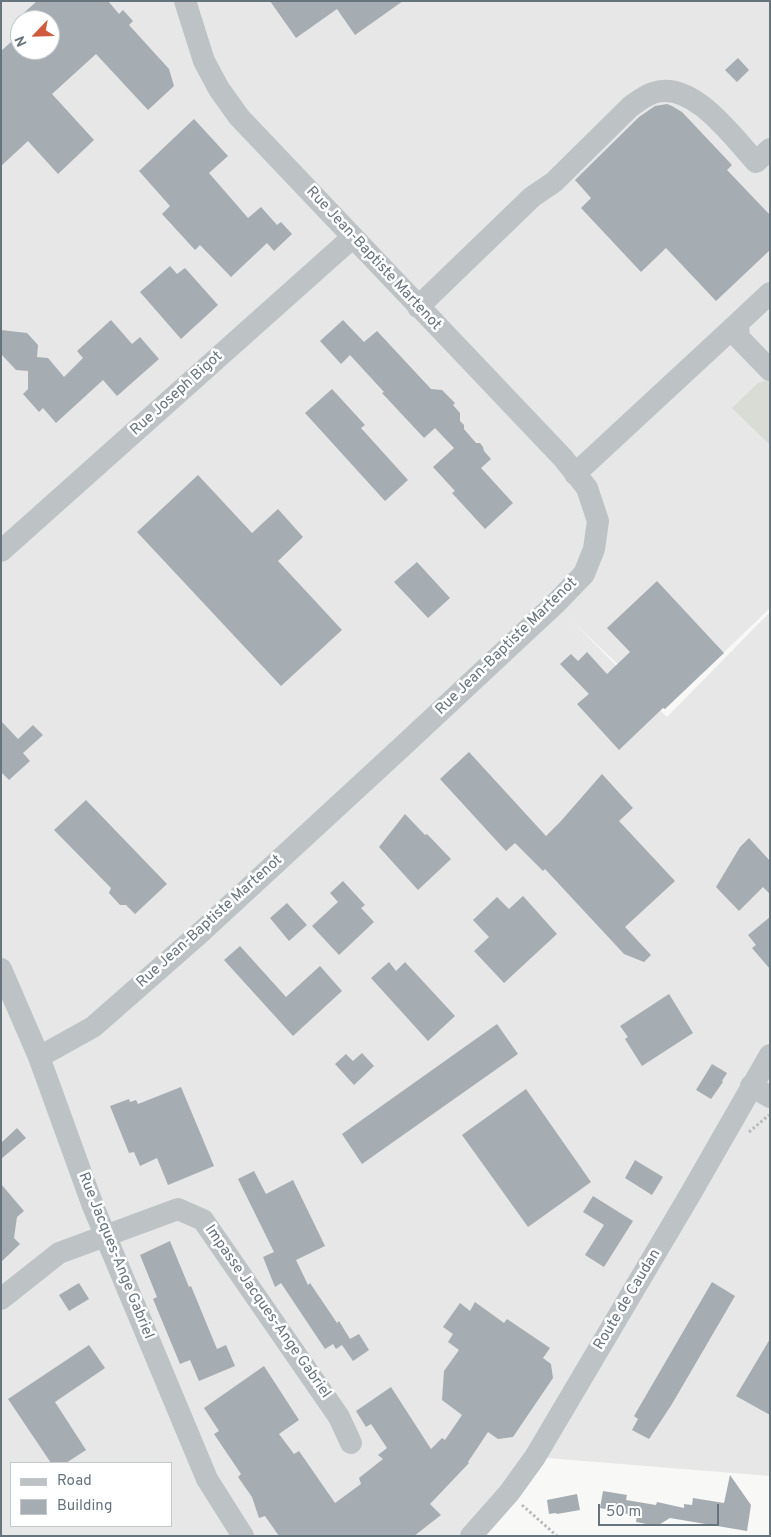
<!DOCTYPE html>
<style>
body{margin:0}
#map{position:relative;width:771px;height:1537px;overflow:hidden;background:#f8f8f6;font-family:Overpass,sans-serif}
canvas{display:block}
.frame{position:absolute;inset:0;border:2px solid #66747d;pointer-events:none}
.legend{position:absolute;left:10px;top:1462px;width:162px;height:65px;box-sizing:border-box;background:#fff;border:1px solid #c2c7cb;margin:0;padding:6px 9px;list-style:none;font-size:15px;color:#66747d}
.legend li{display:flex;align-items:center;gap:10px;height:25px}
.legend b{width:25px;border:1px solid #c2c7cb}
.north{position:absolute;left:10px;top:10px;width:50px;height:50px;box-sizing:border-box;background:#fff;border:1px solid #c2c7cb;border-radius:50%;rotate:246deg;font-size:14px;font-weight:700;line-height:20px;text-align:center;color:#66747d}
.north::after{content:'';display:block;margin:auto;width:18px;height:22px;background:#d05a3e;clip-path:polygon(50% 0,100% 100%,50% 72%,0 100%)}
.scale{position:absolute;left:598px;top:1504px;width:121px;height:22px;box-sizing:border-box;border:2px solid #66747d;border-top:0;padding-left:6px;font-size:15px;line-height:18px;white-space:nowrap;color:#66747d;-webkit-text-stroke:4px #fff;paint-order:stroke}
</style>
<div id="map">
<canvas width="771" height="1537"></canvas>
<div class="frame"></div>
<ul class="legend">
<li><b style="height:6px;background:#bdc2c5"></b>Road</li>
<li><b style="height:14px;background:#a5adb2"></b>Building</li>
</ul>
<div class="north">N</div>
<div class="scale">50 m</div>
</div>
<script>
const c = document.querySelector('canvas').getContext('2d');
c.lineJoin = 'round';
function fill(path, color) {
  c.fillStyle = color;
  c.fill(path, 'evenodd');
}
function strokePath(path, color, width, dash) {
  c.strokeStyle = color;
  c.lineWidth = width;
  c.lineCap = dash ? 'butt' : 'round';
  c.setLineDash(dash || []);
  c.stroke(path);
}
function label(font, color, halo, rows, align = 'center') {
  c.font = font + ' Overpass,sans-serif';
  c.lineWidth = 5;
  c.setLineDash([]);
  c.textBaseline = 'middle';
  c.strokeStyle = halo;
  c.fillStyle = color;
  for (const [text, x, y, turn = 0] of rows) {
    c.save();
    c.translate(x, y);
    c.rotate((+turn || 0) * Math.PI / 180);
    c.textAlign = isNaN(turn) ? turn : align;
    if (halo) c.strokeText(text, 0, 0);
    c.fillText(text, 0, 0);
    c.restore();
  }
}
const built = new Path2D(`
 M1,1H770V608L665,709L571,620L667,717L770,612V1476L535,1457L471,1536H1ZM20,20H50V50H20ZM11,1463H171V1526H11Z`);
const green = new Path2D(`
 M768,380L770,382V445L732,408L758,383Z`);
const building = new Path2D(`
 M37,1H108L119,14L123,10L133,21L129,25L169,69L174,86L148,110L96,54L52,94L94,140L58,174L28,141L1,166V51L20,34V50H50V20H16Z
 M270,1H403L355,35L337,9L296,38Z
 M738,58L749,70L737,82L725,70Z
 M667,104L672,106L682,112L732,165L727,170L770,215V250L716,301L666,248L641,272L581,208L591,198L575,180L639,117L655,106Z
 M194,119L228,156L209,173L248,218L261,207L277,225L281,222L292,234L274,251L267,243L231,277L200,245L195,250L162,214L170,206L139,171Z
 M170,266L177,274L185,268L218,305L181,339L140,292Z
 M111,320L132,344L140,337L159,359L117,396L103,380L56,423L43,408L39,412L23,394L28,389V371L16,370L2,355L1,330L27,333L38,345L37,357L48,358L64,377L83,358L77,351Z
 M343,320L364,342L377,331L431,389L442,390L455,403L453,405L460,413V421L464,425V429L476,443H480L483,447L484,451L491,459L481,468L513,503L485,529L452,493L455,491L433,467L454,448L435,428L424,438L382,393L384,392L350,355L341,364L320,341Z
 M332,389L365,425L361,428L408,480L385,501L305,413Z
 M198,475L252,533L278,509L303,537L278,561L342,630L281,686L137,532Z
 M417,562L450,598L428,618L394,582Z
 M657,581L724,653L665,709L663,708L619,750L577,704L589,694L560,664L571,654L578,661L587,652L607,674L630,652L607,628Z
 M1,721L18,739L33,725L43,735L23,753L30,761L9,780L1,772Z
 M469,752L546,836L561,821L602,774L633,808L619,821L675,881L625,927L651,955L644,962L624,954L545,869L543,871L515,843L506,851L440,779Z
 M86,800L167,884L135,914L126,905H120L109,893L111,888L54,830Z
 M405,814L425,835L427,834L451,859L418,890L379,847Z
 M749,838L770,861V894L763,887L739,911L716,887L740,847Z
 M343,881L365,905L361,908L374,922L339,955L312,926L338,902L330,893Z
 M523,896L557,934L504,983L474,951L489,937L473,920L497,897L509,909Z
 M287,903L307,925L289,941L270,918Z
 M770,917V969L752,948L756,945L748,935Z
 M240,946L286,997L320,966L342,991L293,1036L224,960Z
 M389,962L396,971L405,962L455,1016L428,1041L371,978Z
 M669,994L693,1033L642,1066L625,1039L628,1037L620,1026Z
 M497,1024L518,1054L362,1164L342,1134Z
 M362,1053L374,1066L354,1085L335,1064L346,1054L353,1061Z
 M712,1064L727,1073L722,1081L723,1082L711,1099L696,1090Z
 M181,1087L214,1166L168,1185L157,1158L140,1166L134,1152L129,1153L110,1106L129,1099L130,1102L136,1100L138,1104Z
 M526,1089L591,1182L528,1227L462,1135Z
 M17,1128L26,1138L1,1159V1143Z
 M635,1160L663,1177L652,1195L625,1178Z
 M254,1171L266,1194L293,1180L325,1246L296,1260L308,1285L310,1283L337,1323L339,1321L350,1339L359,1334L369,1350L353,1361L342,1345L336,1349L333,1344L325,1349L281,1283L275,1287L263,1257L274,1252L238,1179Z
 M1,1184L24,1211L17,1217L14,1238L20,1244L1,1262Z
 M593,1196L633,1221L604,1267L585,1255L604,1225L583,1212Z
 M170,1241L189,1287L191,1286L217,1349L226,1345L235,1366L199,1381L190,1360L180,1364L153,1299L157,1297L140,1255Z
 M712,1282L735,1296L672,1404L649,1439L632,1430L638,1419L634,1416Z
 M79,1283L89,1299L69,1311L59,1295Z
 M475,1302L504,1323L507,1319L550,1348L543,1358L551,1364L553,1378L513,1437L498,1439L488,1432L468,1462L469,1463L430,1504L441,1515L414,1536H279L265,1516L259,1518L252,1497L238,1477L241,1474L214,1434L219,1431L204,1408L264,1366L299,1420L279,1434L294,1454L299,1451L335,1503L361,1484L359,1478L383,1459L378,1455L387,1448L371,1424L366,1427L356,1411L391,1387L431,1449L442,1438L445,1440L462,1415L442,1400L444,1371L459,1350L448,1342L453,1334L443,1327L460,1303L470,1311Z
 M770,1339V1415L736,1396Z
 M89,1345L105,1368L55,1402L86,1450L66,1463H51L8,1399Z
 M730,1475L751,1505L747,1531L670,1518L657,1526L636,1522L637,1516L600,1508L603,1491L627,1495L626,1500L656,1505L657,1502L684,1508V1504L692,1505L693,1498L724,1503Z
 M577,1494L580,1510L557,1514L556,1513L549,1514L547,1500Z`);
const path = new Path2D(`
 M749,1132L769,1115
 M522,1505L557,1536`);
const minor = new Path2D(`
 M770,293L738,323L739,338L770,370
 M418,307L532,197L554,182L630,107C637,102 644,96 653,93C692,79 733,137 756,162L770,149
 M575,474L738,323
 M1,551L353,237
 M1,969L39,1057L93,1206L207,1479L243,1536
 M39,1057L93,1027L199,934L405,744L555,604L584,574L594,549L598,521L587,488L563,458L239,117L219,89L204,61L185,1
 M751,1086L770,1097
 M1,1299L59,1253L178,1209L203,1220L339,1417L351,1443
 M471,1536L509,1493L535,1457L691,1193L770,1055`);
const streetNames = [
 ["Rue Jean-Baptiste Martenot",373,259,47],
 ["Rue Joseph Bigot",177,394,-42],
 ["Rue Jean-Baptiste Martenot",507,647,-44],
 ["Rue Jean-Baptiste Martenot",210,922,-42],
 ["Rue Jacques-Ange Gabriel",115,1256,68],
 ["Route de Caudan",628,1300,-59],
 ["Impasse Jacques-Ange Gabriel",267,1312,55]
];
fill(built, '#e6e7e6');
fill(green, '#d8dcd5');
fill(building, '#a5adb2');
strokePath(path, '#b8bbbe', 3, [2.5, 2.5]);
strokePath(minor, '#bdc2c5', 22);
label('15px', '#66747d', '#fff', streetNames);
</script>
